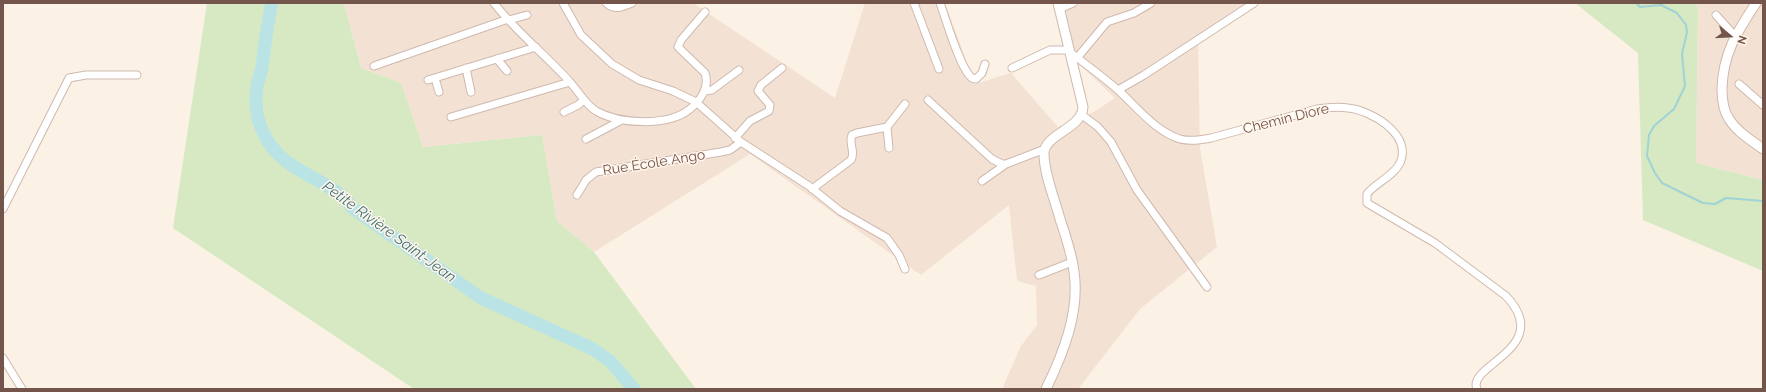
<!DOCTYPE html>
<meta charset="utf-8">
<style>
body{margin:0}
#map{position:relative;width:1766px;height:392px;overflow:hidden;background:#fcf1e5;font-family:Raleway,sans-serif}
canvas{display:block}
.frame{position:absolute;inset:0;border:4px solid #74554b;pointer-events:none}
.north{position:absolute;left:1710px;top:16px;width:40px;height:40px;-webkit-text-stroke:3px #fff5eb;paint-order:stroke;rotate:108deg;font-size:11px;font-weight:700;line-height:16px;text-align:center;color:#74554b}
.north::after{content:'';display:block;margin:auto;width:14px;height:18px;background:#74554b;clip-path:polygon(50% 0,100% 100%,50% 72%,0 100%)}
</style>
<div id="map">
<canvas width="1766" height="392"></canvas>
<div class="frame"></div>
<div class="north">N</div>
</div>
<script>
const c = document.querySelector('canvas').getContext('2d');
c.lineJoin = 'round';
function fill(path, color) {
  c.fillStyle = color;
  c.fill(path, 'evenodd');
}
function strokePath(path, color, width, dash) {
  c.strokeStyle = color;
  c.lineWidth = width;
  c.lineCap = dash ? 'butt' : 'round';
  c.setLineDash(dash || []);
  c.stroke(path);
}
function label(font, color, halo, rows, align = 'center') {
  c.font = font + ' Raleway,sans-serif';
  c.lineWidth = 3;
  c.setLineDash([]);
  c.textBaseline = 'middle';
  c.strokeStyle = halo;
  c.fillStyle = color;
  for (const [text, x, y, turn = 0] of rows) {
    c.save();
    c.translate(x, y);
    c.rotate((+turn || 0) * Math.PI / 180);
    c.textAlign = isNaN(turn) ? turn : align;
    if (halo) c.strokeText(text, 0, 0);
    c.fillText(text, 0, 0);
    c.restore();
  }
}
const residential = new Path2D(`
 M344,3H693L835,98L865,3H945L975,84L1011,73L1058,127L1092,113L1115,98L1078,63L1057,3H1259L1198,41L1200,148L1217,247L1140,309L1078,389H1002L1021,346L1037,325L1036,286L1017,281L1009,205L921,275L750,154L594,252L557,221L542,135L423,147L401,83L361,68Z
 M1693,3H1763V180L1696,163L1698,7Z`);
const green = new Path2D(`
 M207,3H344L361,68L401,83L423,147L542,135L557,221L594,252L696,389H414L173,228Z
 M1575,3H1693L1698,7L1696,163L1763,180V271L1643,220L1638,53Z`);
const stream = new Path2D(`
 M1636,3L1640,7L1661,5L1677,13L1686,25L1687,32L1682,54L1685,86L1674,109L1654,126L1649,135L1647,156L1655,173L1662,183L1703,203L1715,204L1726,198L1763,201`);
const river = new Path2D(`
 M272,3C267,24 265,45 262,67C261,74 258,80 257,87C252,123 268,152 298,169C315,180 341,190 352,208L481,298L593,349L610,361L634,389`);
const minor = new Path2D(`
 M494,3C516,32 546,55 570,82C579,92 585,104 596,111C619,124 668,127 690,109C700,101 710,87 705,73L678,47L681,40L705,12
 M563,3L581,35L612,64L639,80L673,91L696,102L741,142L809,186L840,211L887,238L899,255L905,269
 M606,3C615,11 622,7 632,3
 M914,3L939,69
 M940,3C946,19 960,69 972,78L976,79L982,73L985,64
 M1059,9L1073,3
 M1716,15L1735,36
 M509,20L527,15
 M1071,53C1087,65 1103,77 1118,90C1137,107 1155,131 1180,139C1190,142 1201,140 1211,138L1317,109C1327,108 1337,106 1348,108C1370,110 1413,134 1400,163C1394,176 1375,183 1367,194V203L1435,243L1506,296C1555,348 1466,365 1477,389
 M1077,58L1107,22L1134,13L1151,3
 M497,59L507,71
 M374,66L508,19
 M466,68L471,92
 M1012,68L1050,50H1070
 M435,78L439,92
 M428,80L536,47
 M1739,84L1763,105
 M1118,90L1144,75L1254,3
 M705,91L712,90L739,70
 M928,100L992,159L1002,164H1006L1045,149
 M564,112L578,105L584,100
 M1082,115L1098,127L1111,142L1137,190L1207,287
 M451,117L570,82
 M887,127L889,148
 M735,138L750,121L769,111L770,105L758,91L761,85L782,68
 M586,139L620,121
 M982,181L1006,164
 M812,189L851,160C856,151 848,144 852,135L857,133L887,127L905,104
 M577,195L586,180L596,172L721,152L730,150L741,142
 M3,209L69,78L86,75H137
 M1039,275L1072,262
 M3,358L22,389`);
const tertiary = new Path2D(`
 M1756,3C1737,32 1723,53 1722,89C1722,99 1723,110 1729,119C1737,132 1751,140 1763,149
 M1046,389C1063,354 1080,312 1074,272C1072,254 1066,237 1060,219C1055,200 1044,174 1044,154C1044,134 1082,129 1083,107L1058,3`);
const streetNames = [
 ["Chemin Diore",1286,119,-14],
 ["Rue École Ango",654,163,-9]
];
const waterNames = [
 ["Petite Rivière Saint-Jean",389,232,36]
];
fill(residential, '#f3e2d3');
fill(green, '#d6e9c3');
strokePath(stream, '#a0d3d6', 2);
strokePath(river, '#bae3e5', 13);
strokePath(minor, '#cfb9ae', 9);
strokePath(tertiary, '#cfb9ae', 11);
strokePath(minor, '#fff', 7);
strokePath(tertiary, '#fff', 9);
label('14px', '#74554b', '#fff5eb', streetNames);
label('italic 15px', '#3f7578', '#fff5eb', waterNames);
</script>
